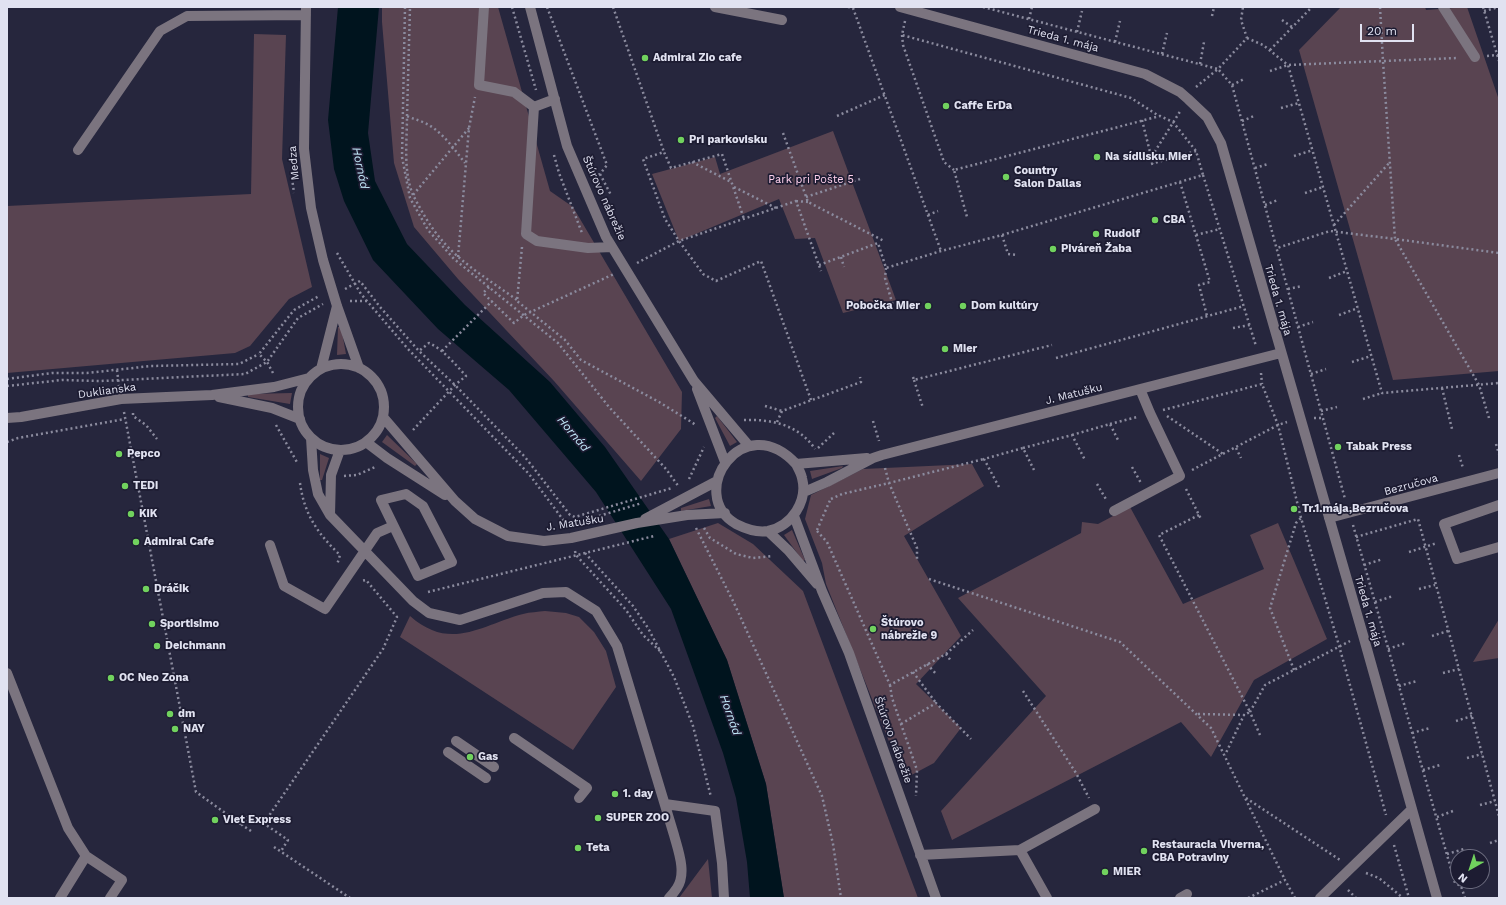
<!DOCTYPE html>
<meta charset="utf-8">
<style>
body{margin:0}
#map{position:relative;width:1506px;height:905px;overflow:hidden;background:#26263d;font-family:"Work Sans",sans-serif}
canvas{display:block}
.frame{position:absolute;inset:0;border:8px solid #e1e2f1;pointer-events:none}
.north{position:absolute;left:1450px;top:849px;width:40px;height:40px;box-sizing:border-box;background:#1d1c32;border:1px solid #6b6b7e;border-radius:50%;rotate:219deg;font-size:11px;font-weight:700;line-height:16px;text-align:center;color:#e1e2f1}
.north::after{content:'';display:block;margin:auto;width:14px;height:18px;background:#71d25e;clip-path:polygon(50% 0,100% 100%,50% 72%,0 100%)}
.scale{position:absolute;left:1360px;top:24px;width:54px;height:18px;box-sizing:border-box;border:2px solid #e1e2f1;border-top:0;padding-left:5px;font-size:12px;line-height:14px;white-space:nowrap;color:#e1e2f1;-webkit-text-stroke:3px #1d1c32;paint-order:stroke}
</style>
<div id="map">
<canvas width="1506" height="905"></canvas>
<div class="frame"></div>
<div class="north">N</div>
<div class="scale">20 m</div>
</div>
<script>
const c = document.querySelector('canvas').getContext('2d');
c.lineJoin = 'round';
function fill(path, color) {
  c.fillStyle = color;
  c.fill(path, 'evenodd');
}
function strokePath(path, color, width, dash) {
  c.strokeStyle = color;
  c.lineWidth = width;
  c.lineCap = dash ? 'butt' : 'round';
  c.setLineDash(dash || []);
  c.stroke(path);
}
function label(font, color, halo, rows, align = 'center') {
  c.font = font + ' "Work Sans",sans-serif';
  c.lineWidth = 3.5;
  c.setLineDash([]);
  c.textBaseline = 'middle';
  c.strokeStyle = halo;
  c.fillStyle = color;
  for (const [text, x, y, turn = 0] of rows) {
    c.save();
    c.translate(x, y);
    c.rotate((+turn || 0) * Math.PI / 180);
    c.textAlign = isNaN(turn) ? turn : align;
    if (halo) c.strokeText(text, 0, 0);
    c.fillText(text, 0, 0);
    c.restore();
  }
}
const green = new Path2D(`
 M382,7H498L550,191L573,207L682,392L681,429L641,481L554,381L458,279L414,227L394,163L382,22Z
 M1341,7H1425L1426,10L1467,7L1499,100V371L1393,380L1299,50Z
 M254,34L286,35L282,159L312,287L289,299L250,346L235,353L7,373V206L251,194Z
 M833,131L896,300L843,313L815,238L795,239L779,199L679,241L652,174L715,157L720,174Z
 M338,327H341L346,354L337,355Z
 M292,393L290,404L248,397V394Z
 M717,416L737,442L730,446L715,418Z
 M387,435L417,464L415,466L382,442Z
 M320,454L329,458L322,480H320Z
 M972,464L984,486L904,536L961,636L916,684L961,728L934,763L904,779L826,584L822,563L805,519L811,495L863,469Z
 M843,466L842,468L812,479L810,471Z
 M709,499L711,506L681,511V508Z
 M1130,507L1183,604L1264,569L1250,535L1278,523L1327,639L1254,680L1211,757L1181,722L952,840L941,811L1046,696L958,598L1081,533L1082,522L1098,524Z
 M718,523L753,544L803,591L918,898H784L766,784L727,660L669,539Z
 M792,530L805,560L803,561L784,535Z
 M545,611L566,613L579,617L594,632L606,651L616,687L573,750L400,637L410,616C451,652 481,625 523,614C530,612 538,612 545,611Z
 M1499,619V658L1473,662Z
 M708,859L712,898H679Z`);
const water = new Path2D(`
 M338,7H379L368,133L375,181L407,244L465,305L550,382L605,447L669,539L727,660L766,784L784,898H750L747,862L736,798L723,753L671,609L596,492L509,390L438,329L373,260L344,201L334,169L328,120Z`);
const path = new Path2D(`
 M405,7L402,157L410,198L428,230L454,259L558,343L609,407L666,469L679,487
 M512,7L536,90
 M547,7L607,165L600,174L596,176
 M613,7L664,152
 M848,7L853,8L941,251
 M983,7L1218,69L1247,38L1241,20L1243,7
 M1380,7L1383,61L1458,58
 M1483,7L1499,61
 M1484,11L1499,7
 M1212,16L1214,7
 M1029,19L1032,7
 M1282,20L1292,27
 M905,21L902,35L1131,98L1159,116
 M1077,32L1082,11
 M902,35L903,45L944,162L954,170
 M1247,38L1263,45L1288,65L1382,393L1499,383
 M1115,42L1120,21
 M1270,50L1312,7
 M1162,54L1167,33
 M1487,56L1498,55
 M1200,64L1204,42
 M1270,71L1288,65L1383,61L1395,239L1330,231L1277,248
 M1232,85L1244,79
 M1196,87L1218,69L1232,85L1345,499
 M1281,108L1299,103
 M407,116L410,7
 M837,116L885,95
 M1142,120L1153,164
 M1242,121L1254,116
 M469,128L413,195C421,210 429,225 440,238C460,263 491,281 517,300
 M783,133L808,202L884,241
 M554,155L559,173L582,233
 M1152,156L1181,110
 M1294,156L1313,150
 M692,162L731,182
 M1151,164L1196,151
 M1255,168L1268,164
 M600,174L611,195
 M1203,175L1256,346
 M292,178L294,193
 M1180,182L1210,282L1199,285L1207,316
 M734,187L776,208
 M1305,193L1323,187
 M413,195C403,171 407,142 407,116C413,119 419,120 425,123C442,131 454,149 465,163
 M806,197L860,179
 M796,201L808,202
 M1265,205L1278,200
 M928,215L938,211
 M1334,225L1390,162
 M1002,235L1008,254L1017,255
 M1196,235L1220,229
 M522,247L517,301L565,340L581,360L659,402L693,423L695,425
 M337,253L361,294L408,349L529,474L567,525
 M458,257L469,128L475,97
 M841,257L844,267
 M637,263L679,241L665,219L643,159L664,152L671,168L722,154L744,219
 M819,265L878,243L886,268L941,251L1002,235L1203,175L1196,151L1173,122L1160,116L954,170L967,217
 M886,268L885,278L893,306
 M1329,278L1347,271
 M489,287L483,293L514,323L524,315L614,274
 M345,289L360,281L380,307L419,351L455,385L525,457L570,515L575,517L672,488
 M1288,289L1302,286
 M350,301H367
 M1339,315L1358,308
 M1298,327L1313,322
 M1233,328L1250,325
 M442,351L492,301
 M1056,358L1244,306
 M1352,362L1371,356
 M117,370L119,386
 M273,373L267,362L259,354L294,310L319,296
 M1261,373L1262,384
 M1311,374L1326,369
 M913,377L914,380L1052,345
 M7,379L52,373H87L151,366L239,364L259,354
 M914,380L923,408
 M7,386L62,380L101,381L245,374L267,362L298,318L323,304
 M1442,388L1452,429
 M1363,399L1382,393
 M811,400L761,261L716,281L703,274L679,241L796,201L821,271
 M765,406L782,411
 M1163,410L1262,384L1278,425L1301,518L1338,642L1386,815
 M1321,411L1337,407
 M124,412L196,792L242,825
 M133,413V416L146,425L157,439
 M1167,416L1223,454
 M1314,418H1323
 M1489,418L1479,385L1395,239L1499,253
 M744,420C772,419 799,425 815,449
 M873,421L879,441
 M777,422L782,411L861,382L860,377
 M1110,424L1137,417
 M276,425L298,464
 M413,430L455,385L466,376C455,364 444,350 429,343L419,351
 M1072,435L1110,424L1119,442
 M7,442L18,438L125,419
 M1496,444L1499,454
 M818,448L834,433
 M1023,448L1072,435L1085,460
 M1236,448L1241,458
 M1459,455L1463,468
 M1132,467L1141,483
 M885,468L889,483L917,548V559
 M1192,470L1278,425L1287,422
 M344,476L357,475L375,467
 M689,479L704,447
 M300,483C304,514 318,534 340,555L337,565
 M1097,484L1107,501
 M999,487L984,459L1023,448L1034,470
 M1186,489L1201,519
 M831,499L842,494L889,483L984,459
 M1199,515L1159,535L1250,712L1244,715
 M599,516L642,503
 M1353,525L1455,883L1461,886L1465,898
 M696,528L734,603L822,796L833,844L841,898
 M704,528L710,538L736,554L753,558L773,556
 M817,530L831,498
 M817,531L827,542L890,685L946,654L951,661
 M1356,537L1418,519L1499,816
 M575,551L576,555L626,610L643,635L660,651
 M1409,552L1437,543
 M585,553L633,606L648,628L674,677L693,726L711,797
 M1364,565L1383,559
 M929,579L1120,642L1211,728L1285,880
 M1419,589L1435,585
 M428,592L654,536
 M1375,602L1393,596
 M1432,636L1448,631
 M1388,649L1406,643
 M946,654L973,630
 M927,664L937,675
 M1294,670L1270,608L1296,523L1301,518
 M913,672L936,703
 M1443,673L1459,669
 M890,685L892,698L917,770L916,796
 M1399,686L1417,681
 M1023,691L1076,773L1089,798
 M1198,714L1244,715L1225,755
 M1456,721L1472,716
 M901,724L936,703L971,739
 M1412,733L1430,728
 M1260,735L1250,712L1265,685L1350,641
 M1467,758L1482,754
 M1423,770L1440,765
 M1246,798L1340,860
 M1480,805L1495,801
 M1437,817L1453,811
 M264,823L383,649L397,617L366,580L361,581
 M251,831L242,825L250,814L288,840L281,851
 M1490,843L1499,840
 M1394,845L1409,898
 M274,847L350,898
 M1447,854L1464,849
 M1366,873L1379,878L1403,898
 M1348,890L1356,898
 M1248,898L1285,880L1295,898`);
const minor = new Path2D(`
 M306,7L304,149L311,208L323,260L337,306L359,368
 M484,7L479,85L514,92L534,107
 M530,7L567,146L606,237L694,381L749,446
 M715,7L782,20
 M900,7L1145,74L1180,92L1188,99L1207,117L1221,143L1363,635L1437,898
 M1443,7L1475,57
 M555,99L534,107L526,234L537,241L588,248L612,247
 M78,150L160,31L187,16L306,15
 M298 407a43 43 0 1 1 86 0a43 43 0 1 1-86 0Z
 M321,369L337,306
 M697,389L725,462
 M219,397L272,408L300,419
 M383,417L455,501L475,519L508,536L544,541L571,538L637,523L687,515L725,513
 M7,418L21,417L121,399L212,395L274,387L309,378
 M311,438L313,470L318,494L330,515L413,601L429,613L460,620L543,593L566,592L596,611L617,646L674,835C678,850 687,873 677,888C675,891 672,895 669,898
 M366,442L387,458L445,495
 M796,464C798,468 801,473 802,478C808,501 792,526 768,531C757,533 746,529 736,524C685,494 743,407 796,464L867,458
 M804,492L827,482L873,458L882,455L1281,353
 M406,494L423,506L452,562L418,576L381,500Z
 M1499,505L1444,524L1457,559L1499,547
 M1114,511L1180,476L1150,413L1140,389
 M330,515L331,475L340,450
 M794,516L822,591L849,653L936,898
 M1329,518L1499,473
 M645,519L717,481
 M768,531L788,550L817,584
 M270,545L284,586L325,609L377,533L393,526
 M7,673L68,828L86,856L122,880L110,898
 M514,738L587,788L579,798
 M456,741L494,767
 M448,752L486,778
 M665,804L715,811L722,863L724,898
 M1020,850L1095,809
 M920,855L1020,850L1047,898
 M60,898L86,856
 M1180,898L1187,894
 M1320,898L1412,809`);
const markers = [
 [645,58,4,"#71d25e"],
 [946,106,4,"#71d25e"],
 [681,140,4,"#71d25e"],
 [1097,157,4,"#71d25e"],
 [1006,177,4,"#71d25e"],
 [1155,220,4,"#71d25e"],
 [1096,234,4,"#71d25e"],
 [1053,249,4,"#71d25e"],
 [928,306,4,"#71d25e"],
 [963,306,4,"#71d25e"],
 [945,349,4,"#71d25e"],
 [1338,447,4,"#71d25e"],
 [119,454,4,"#71d25e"],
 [125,486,4,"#71d25e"],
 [1294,509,4,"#71d25e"],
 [131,514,4,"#71d25e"],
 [136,542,4,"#71d25e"],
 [146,589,4,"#71d25e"],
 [152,624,4,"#71d25e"],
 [873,629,4,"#71d25e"],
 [157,646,4,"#71d25e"],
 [111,678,4,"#71d25e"],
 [170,714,4,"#71d25e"],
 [175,729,4,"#71d25e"],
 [470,757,4,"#71d25e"],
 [615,794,4,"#71d25e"],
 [598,818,4,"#71d25e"],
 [215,820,4,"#71d25e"],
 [578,848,4,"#71d25e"],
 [1144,851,4,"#71d25e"],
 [1105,872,4,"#71d25e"]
];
const streetNames = [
 ["Trieda 1. mája",1063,39,15],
 ["Medza",294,163,-95],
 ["Štúrovo nábrežie",604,198,66],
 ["Trieda 1. mája",1278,300,74],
 ["Duklianska",107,391,-8],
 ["J. Matušku",1074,394,-14],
 ["Bezručova",1411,485,-15],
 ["J. Matušku",575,523,-9],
 ["Trieda 1. mája",1368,611,74],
 ["Štúrovo nábrežie",893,740,70]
];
const poiNames = [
 ["Admiral Zio cafe",653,58],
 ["Caffe ErDa",954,106],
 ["Pri parkovisku",689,140],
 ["Na sídlisku Mier",1105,157],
 ["Country",1014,171],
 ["Salon Dallas",1014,184],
 ["CBA",1163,220],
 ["Rudolf",1104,234],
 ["Piváreň Žaba",1061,249],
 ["Pobočka Mier",920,306,"right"],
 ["Dom kultúry",971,306],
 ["Mier",953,349],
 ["Tabak Press",1346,447],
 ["Pepco",127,454],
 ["TEDi",133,486],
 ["Tr.1.mája,Bezručova",1302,509],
 ["KiK",139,514],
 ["Admiral Cafe",144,542],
 ["Dráčik",154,589],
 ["Štúrovo",881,623],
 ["nábrežie 9",881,636],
 ["Sportisimo",160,624],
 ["Deichmann",165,646],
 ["OC Neo Zona",119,678],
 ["dm",178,714],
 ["NAY",183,729],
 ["Gas",478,757],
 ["1. day",623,794],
 ["SUPER ZOO",606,818],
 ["Viet Express",223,820],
 ["Restauracia Viverna,",1152,845],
 ["CBA Potraviny",1152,858],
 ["Teta",586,848],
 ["MIER",1113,872]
];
const parkNames = [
 ["Park pri Pošte 5",811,180]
];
const waterNames = [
 ["Hornád",360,168,78],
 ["Hornád",573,434,50],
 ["Hornád",730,715,71]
];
fill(green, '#594451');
fill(water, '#00141e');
strokePath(path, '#8b8b9e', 2.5, [2, 3]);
strokePath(minor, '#7b747f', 10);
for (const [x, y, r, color] of markers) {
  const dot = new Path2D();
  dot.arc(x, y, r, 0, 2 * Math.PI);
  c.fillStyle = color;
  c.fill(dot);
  strokePath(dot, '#1d1c32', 1.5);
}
label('11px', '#e1e2f1', '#1d1c32', streetNames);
label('bold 11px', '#e1e2f1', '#1d1c32', poiNames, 'left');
label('11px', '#ffd1ec', '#1d1c32', parkNames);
label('italic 12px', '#c3eafb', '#1d1c32', waterNames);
</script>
